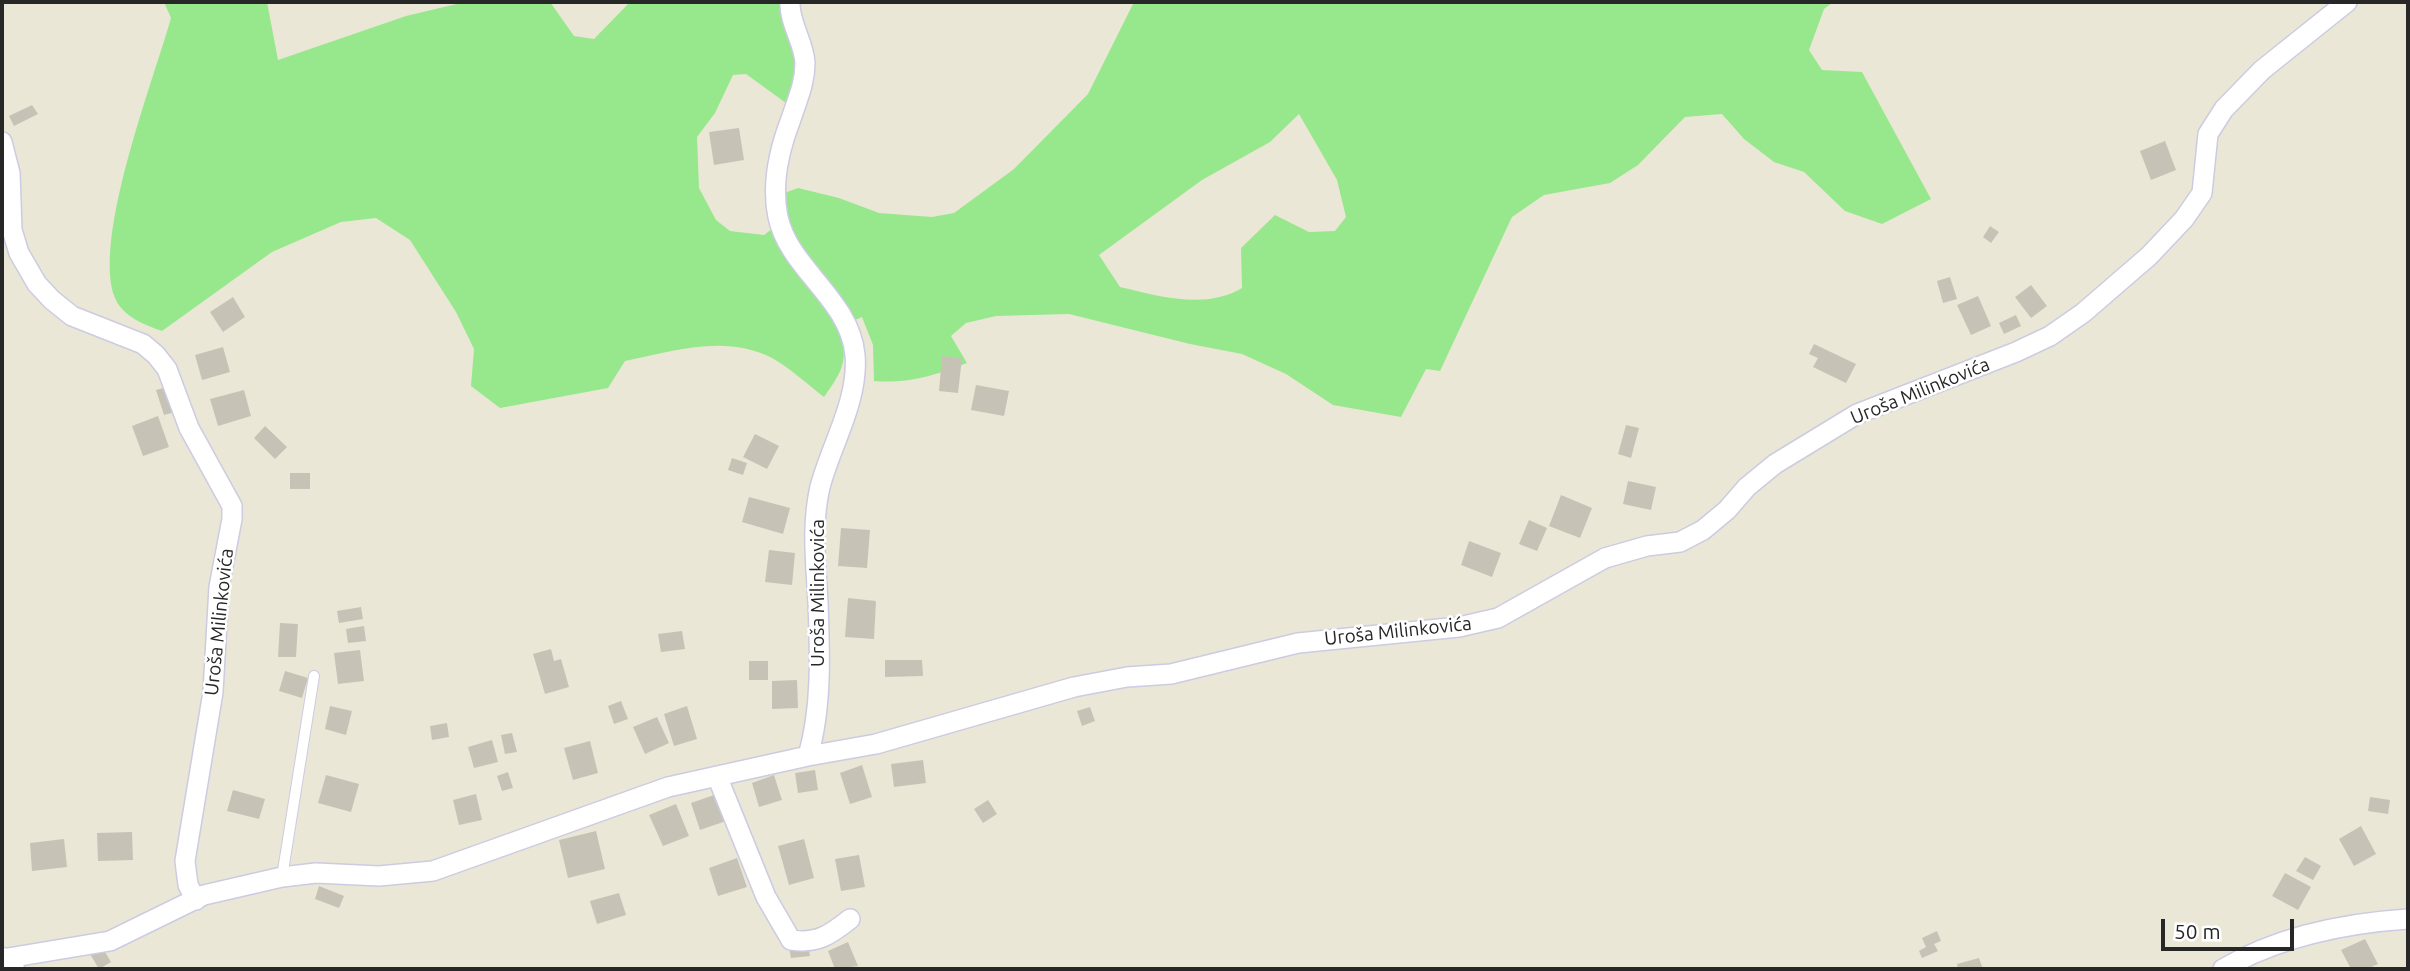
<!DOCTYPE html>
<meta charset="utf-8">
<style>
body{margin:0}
#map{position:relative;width:2410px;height:971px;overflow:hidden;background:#ebe7d6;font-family:Ubuntu,sans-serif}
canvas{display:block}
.frame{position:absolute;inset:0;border:4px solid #272727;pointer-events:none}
.scale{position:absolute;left:2161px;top:919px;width:133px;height:32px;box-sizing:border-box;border:4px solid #272727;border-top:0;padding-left:9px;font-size:21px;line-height:24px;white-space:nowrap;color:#272727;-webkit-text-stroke:5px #fff;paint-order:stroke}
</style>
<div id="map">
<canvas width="2410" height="971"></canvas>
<div class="frame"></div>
<div class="scale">50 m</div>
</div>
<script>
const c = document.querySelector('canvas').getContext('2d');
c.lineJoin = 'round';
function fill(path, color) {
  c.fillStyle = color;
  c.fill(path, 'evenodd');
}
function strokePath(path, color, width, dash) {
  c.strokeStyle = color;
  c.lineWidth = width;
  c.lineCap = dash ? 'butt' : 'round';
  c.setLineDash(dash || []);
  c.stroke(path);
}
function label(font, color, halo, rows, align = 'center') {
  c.font = font + ' Ubuntu,sans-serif';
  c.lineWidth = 5;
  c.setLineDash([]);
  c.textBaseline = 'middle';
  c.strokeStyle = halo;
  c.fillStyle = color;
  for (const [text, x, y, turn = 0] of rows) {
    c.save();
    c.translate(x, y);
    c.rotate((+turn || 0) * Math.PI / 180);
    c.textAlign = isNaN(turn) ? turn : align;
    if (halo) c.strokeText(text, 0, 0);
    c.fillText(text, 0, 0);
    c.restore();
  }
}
const green = new Path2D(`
 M164,2H267L278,60L406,16L465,2H550L574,36L594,39L630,2H792L805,46L797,111L746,74L733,75L715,113L697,137L699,188L716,220L730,231L764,235L773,228L768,199L798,188L839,198L879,213L932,217L954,213L1014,169L1088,94L1134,2H1833L1824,9L1809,50L1822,70L1862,72L1931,199L1882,224L1845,211L1804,172L1774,162L1744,139L1722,114L1685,117L1638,165L1610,183L1544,195L1512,217L1440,371L1426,369L1401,417L1333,405L1286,374L1242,354L1190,344L1069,314L996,316L966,323L951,336L967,363C936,375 908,384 874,381L873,345L862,317L841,326C847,361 845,368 824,397C807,384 790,368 772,358C725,334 674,351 625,361L608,388L500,408L471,386L474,349L456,312L410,240L376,218L341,222L272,252L162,331C145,325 123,317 115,298C92,239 153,82 171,18ZM1299,114L1337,180L1346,217L1335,231L1309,232L1275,215L1241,248L1242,288C1206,310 1158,296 1120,287L1099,255L1202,180L1270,142Z`);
const building = new Path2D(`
 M32,105L38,114L14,126L9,116Z
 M739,128L744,160L714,165L709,132Z
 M2165,141L2176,170L2151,180L2140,151Z
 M1990,226L1999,232L1991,243L1983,237Z
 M1950,277L1957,299L1943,303L1937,281Z
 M2031,285L2047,306L2031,318L2015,297Z
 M1978,296L1991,326L1971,335L1957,305Z
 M233,297L245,317L223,332L210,312Z
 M2016,315L2021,326L2004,334L1999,323Z
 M1814,344L1856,364L1846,383L1813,367L1818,358L1809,354Z
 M223,347L230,372L202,380L195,355Z
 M942,356L962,358L958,393L939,391Z
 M976,385L1009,391L1004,416L971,410Z
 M167,387L175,412L164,415L156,390Z
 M244,390L251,416L218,426L210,399Z
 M158,416L169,447L143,456L132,426Z
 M1626,425L1639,428L1631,458L1618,454Z
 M265,426L287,447L275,459L254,438Z
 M755,434L779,446L767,469L743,457Z
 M732,458L747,463L743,475L728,470Z
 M290,473H310V489H290Z
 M1628,481L1656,487L1651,510L1623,504Z
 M1561,495L1592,508L1580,538L1549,526Z
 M749,497L790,508L783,534L742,522Z
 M1529,520L1547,528L1537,551L1519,544Z
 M841,528L870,530L867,568L838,566Z
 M1469,541L1501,553L1492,577L1461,565Z
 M769,550L795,553L792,585L765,582Z
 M848,598L876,601L874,639L845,637Z
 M361,607L363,619L339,623L337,611Z
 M280,623L298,624L296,657H278Z
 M364,626L366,641L348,643L346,629Z
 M682,631L685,649L661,652L658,634Z
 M551,649L554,661L561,659L569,687L545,694L533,654Z
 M360,650L364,681L338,684L334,653Z
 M885,660H922L923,676L885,677Z
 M749,661H768V680H749Z
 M285,671L308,678L302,698L279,691Z
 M797,680L798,708L772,709V681Z
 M621,701L628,719L614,724L608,706Z
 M330,706L352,711L346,735L325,729Z
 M687,706L697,739L674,746L664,714Z
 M1090,707L1095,721L1082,726L1077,711Z
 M657,717L669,743L645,754L633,727Z
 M447,723L449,737L432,740L430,726Z
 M512,733L517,752L505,754L501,735Z
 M492,740L498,762L474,768L468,747Z
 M590,741L598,773L573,780L564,748Z
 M923,760L926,783L894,787L891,764Z
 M862,765L872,797L850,804L840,773Z
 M815,770L818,790L798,793L795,773Z
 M508,772L513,788L502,791L497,776Z
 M326,775L359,784L351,812L318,803Z
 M774,775L782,800L759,807L752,783Z
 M233,790L265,799L259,819L227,811Z
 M476,794L482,820L459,825L453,800Z
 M717,794L726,821L700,830L691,803Z
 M2370,797L2390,800L2388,814L2368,811Z
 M988,800L997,814L983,823L974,809Z
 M676,804L689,836L663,846L649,815Z
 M2361,826L2376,854L2354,866L2339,839Z
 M596,831L605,869L568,878L559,840Z
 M132,832L133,860L98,861L97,833Z
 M64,839L67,867L32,871L30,843Z
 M804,839L814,878L789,885L778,846Z
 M859,855L865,887L841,891L835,859Z
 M2305,857L2321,866L2313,880L2296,871Z
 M737,858L747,887L718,896L709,868Z
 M2285,873L2311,887L2298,910L2272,896Z
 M319,886L344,896L339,908L315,899Z
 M619,893L626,915L597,924L590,901Z
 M1937,931L1941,941L1934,944L1938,951L1922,958L1919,951L1926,947L1922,938Z
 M2365,939L2378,964L2367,969H2351L2341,950Z
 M848,942L858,966L835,969L828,951Z
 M808,945L810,956L791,958L789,947Z
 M102,947L111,962L99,969L90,954Z
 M1979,958L1983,969H1958L1957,964Z`);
const lane = new Path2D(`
 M282,877L314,676`);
const street = new Path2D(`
 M790,2C789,23 804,42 805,63C805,84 797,100 791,119C779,150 771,184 778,217C789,269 850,299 855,355C859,400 831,445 820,487C811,526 816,564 818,603C820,653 822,708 808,756
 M2,142L10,173L12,230L19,253L37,284L52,300L72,316L143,344L156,355L167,369L189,428L232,506V519L219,587L213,692L185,861L188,885L196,900
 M717,776L766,897L791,940C817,944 830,935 850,919
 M2,959L110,941L204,895L282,877L316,873L379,876L433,871L668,787L808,756L876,744L1074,687L1127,677L1171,674L1298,643L1459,627L1498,618L1605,558L1647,546L1680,542L1703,530L1727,510L1747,487L1775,464L1857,414L2016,352L2050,336L2083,313L2149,256L2184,219L2202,193L2208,134L2224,109L2262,70L2347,2
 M2223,969C2277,937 2346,923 2408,919`);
const secondary = new Path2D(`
 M2,962L10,969`);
const streetNames = [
 ["Uroša Milinkovića",1920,391,-22],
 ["Uroša Milinkovića",818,593,-90],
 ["Uroša Milinkovića",219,622,-84],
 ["Uroša Milinkovića",1398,631,-6]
];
fill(green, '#97e88c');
fill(building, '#c6c3b6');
strokePath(lane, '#cccbe2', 12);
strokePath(street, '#cccbe2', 22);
strokePath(secondary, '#cccbe2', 31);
strokePath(lane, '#fff', 10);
strokePath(street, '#fff', 19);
strokePath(secondary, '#fff', 28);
label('19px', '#272727', '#fff', streetNames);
</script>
